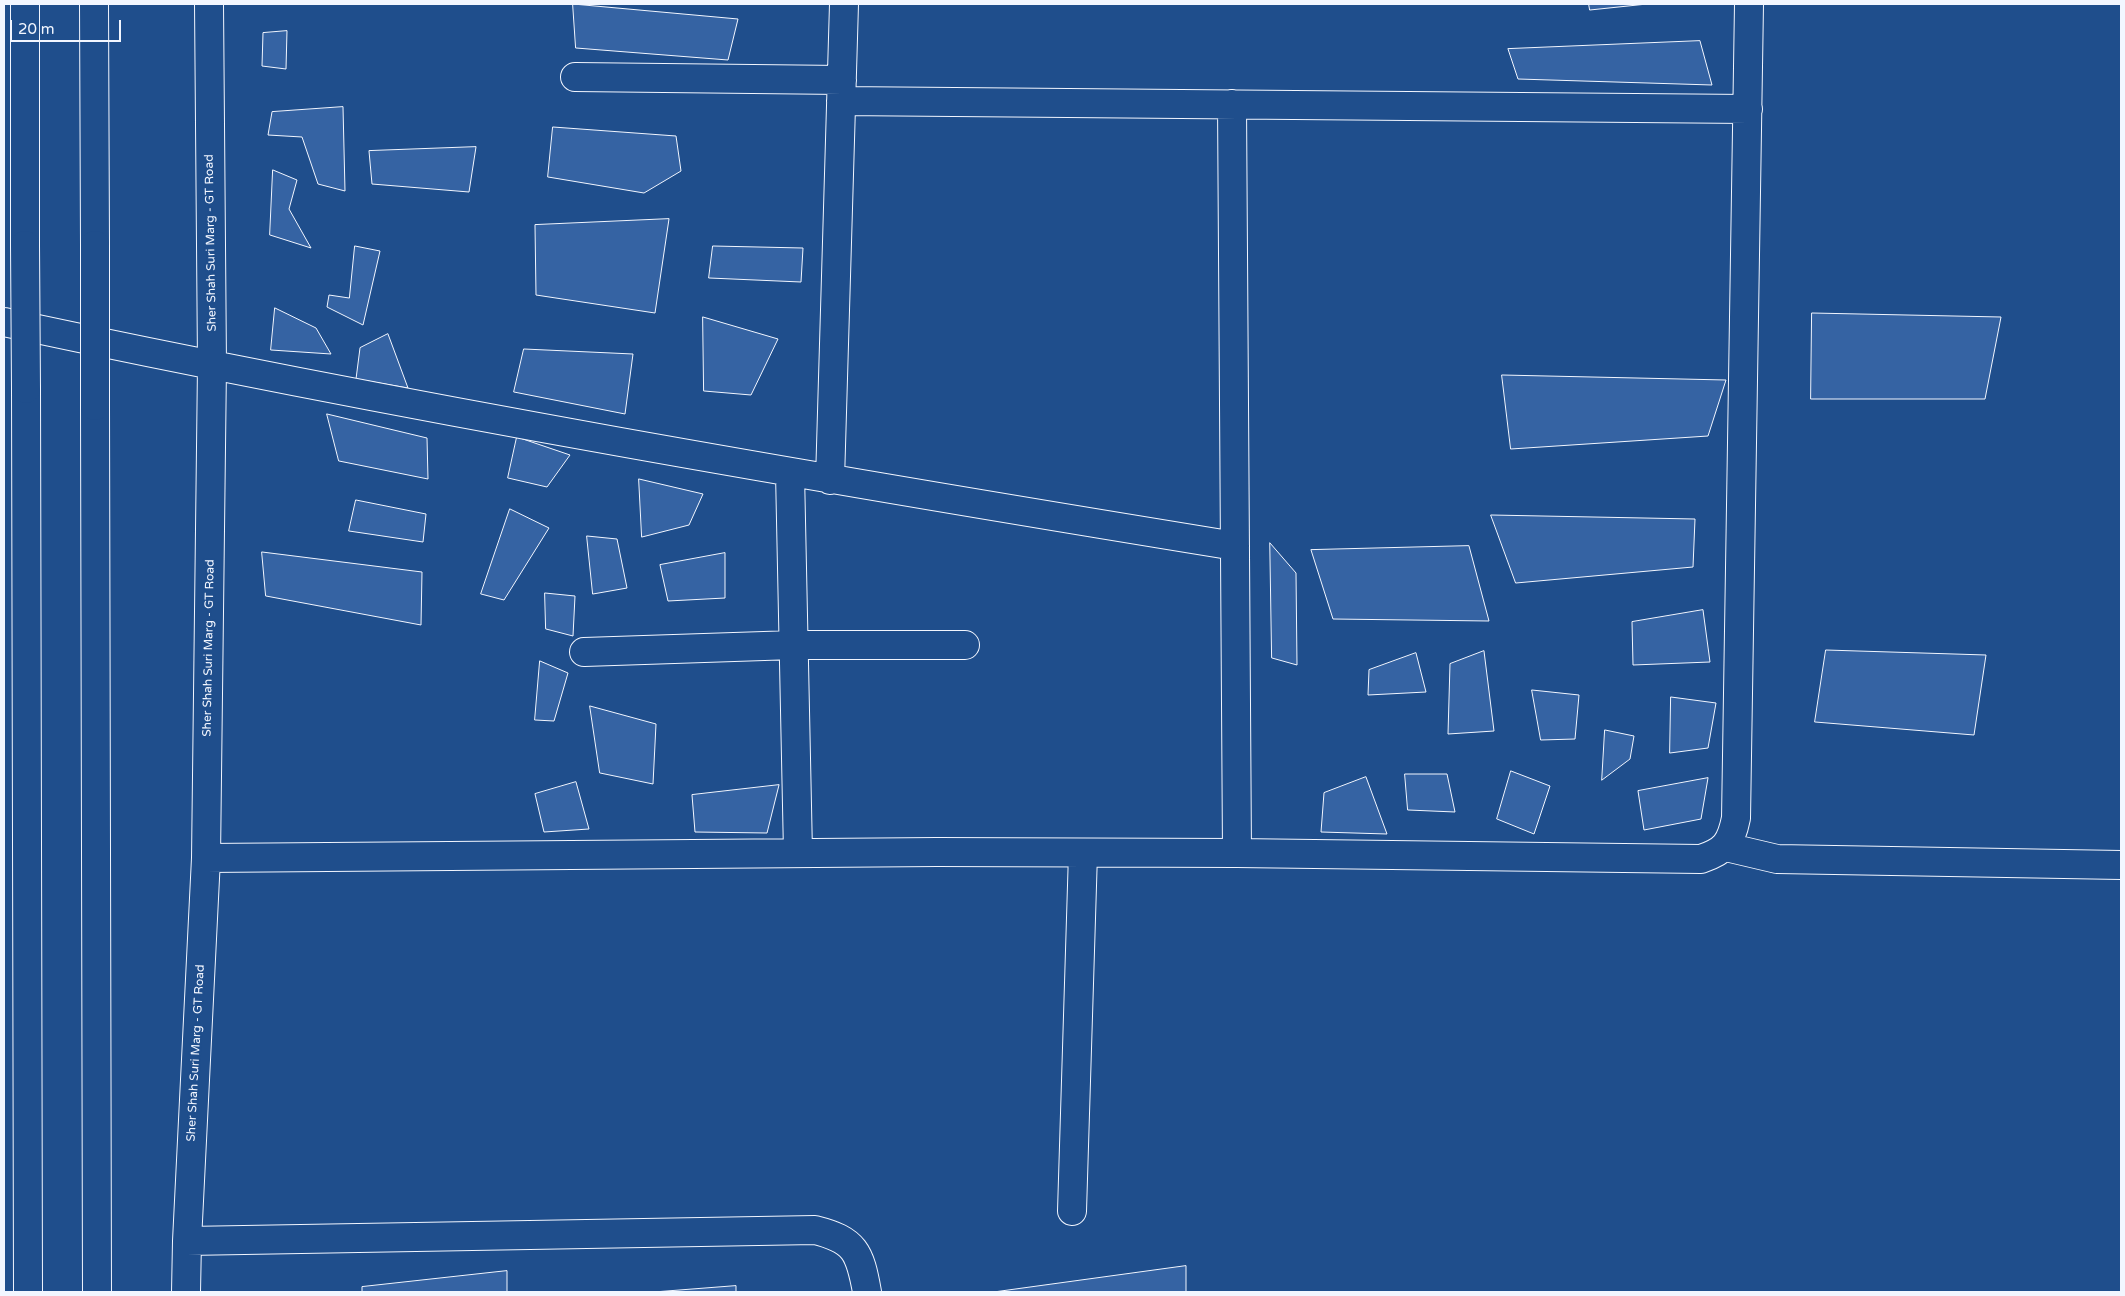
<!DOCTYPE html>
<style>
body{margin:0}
#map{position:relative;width:2125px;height:1296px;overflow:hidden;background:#1f4e8c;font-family:"Varela Round",sans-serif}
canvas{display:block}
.frame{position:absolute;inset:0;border:5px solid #f2f6ff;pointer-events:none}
.scale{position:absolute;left:10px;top:20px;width:111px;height:22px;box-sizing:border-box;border:2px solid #f2f6ff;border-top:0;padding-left:6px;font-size:15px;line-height:18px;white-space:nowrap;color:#f2f6ff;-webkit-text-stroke:4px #1f4e8c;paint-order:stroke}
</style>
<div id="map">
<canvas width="2125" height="1296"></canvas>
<div class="frame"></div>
<div class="scale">20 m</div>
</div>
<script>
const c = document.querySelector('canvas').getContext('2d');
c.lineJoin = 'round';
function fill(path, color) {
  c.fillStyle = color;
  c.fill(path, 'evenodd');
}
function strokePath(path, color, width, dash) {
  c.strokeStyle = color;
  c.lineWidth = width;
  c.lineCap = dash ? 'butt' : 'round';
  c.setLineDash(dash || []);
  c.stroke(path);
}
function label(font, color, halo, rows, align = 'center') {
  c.font = font + ' "Varela Round",sans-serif';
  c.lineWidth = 4;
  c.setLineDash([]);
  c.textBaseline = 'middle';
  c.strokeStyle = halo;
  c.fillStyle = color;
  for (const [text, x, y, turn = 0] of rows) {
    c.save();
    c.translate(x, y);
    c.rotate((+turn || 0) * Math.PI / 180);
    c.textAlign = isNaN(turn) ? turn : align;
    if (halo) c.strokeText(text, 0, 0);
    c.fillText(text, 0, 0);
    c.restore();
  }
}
const building = new Path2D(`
 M573,4L738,19L728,60L576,48Z
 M1589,4H1647L1590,10Z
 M287,31L286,69L262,66L263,33Z
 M1700,41L1712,85L1518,79L1508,49Z
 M343,107L345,191L318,184L302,137L268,135L272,112Z
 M553,127L676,136L681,171L644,193L548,177Z
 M476,147L469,192L372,184L369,151Z
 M273,170L297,180L289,209L311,248L270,235Z
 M669,219L655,313L536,295L535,225Z
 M355,246L380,251L363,325L327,307L329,295L349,298Z
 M713,246L803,248L801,282L709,278Z
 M275,308L316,328L331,354L271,350Z
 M1812,313L2001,317L1985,399H1811Z
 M703,317L778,339L751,395L704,391Z
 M388,334L408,388L356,379L360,348Z
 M524,349L633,354L625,414L514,392Z
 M1502,375L1726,380L1708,436L1511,449Z
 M327,414L427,438L428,479L339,461Z
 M517,437L570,455L547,487L508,478Z
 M639,479L703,494L689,525L642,537Z
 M356,500L426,514L423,542L349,531Z
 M510,509L549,528L504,600L481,594Z
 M1491,515L1695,519L1693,567L1516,583Z
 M587,536L617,539L627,588L593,594Z
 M1270,543L1296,573L1297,665L1272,658Z
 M1469,546L1489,621L1333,619L1311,550Z
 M262,552L422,572L421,625L266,596Z
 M725,553V598L668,601L660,565Z
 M545,593L575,596L573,636L546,629Z
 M1703,610L1710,662L1633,665L1632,622Z
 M1826,650L1986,655L1974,735L1815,722Z
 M1484,651L1494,731L1448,734L1450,664Z
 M1416,653L1426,692L1368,695L1369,670Z
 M540,661L568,673L554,721L535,720Z
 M1532,690L1579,695L1575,739L1541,740Z
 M1671,697L1716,703L1708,748L1670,753Z
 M590,706L656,724L653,784L600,773Z
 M1605,730L1634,736L1630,759L1602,780Z
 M1511,771L1550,786L1534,834L1497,819Z
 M1405,774H1447L1455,812L1408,810Z
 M1366,777L1387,834L1321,832L1324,793Z
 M1708,778L1701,819L1644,830L1638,791Z
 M576,782L589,829L544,832L535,794Z
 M779,785L767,833L695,832L692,795Z
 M1186,1266V1292H994Z
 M507,1271V1292H362V1287Z
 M736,1286V1292H654Z`);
const minor = new Path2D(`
 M575,77L842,80
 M841,101L1748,109
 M1232,104L1237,853
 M4,322C411,409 823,479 1235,546
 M790,473L798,853
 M830,480L844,4
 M584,652L794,645H965
 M1726,847L1777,859L2121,865
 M206,858L937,852L1237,853L1701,859C1725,851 1731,843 1736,818L1749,4
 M1072,1211L1083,853
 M187,1241L815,1230C855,1240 860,1252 867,1292
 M186,1292L187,1241L206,858L212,365L209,4`);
const highway = new Path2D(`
 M25,4V245
 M94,4L95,245
 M26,389L28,1292
 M95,406L97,1292`);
const highwayBridge = new Path2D(`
 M25,245L26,389
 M95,245V406`);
const streetNames = [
 ["Sher Shah Suri Marg - GT Road",211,243,-91],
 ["Sher Shah Suri Marg - GT Road",209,648,-89],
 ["Sher Shah Suri Marg - GT Road",196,1053,-87]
];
fill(building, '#3563a3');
strokePath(building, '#f2f6ff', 1);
strokePath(minor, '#f2f6ff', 30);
strokePath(highway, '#f2f6ff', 30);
strokePath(minor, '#1f4e8c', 28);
strokePath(highway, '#1f4e8c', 28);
strokePath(highwayBridge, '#f2f6ff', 30, []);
strokePath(highwayBridge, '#1f4e8c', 28);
label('12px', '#f2f6ff', '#1f4e8c', streetNames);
</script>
